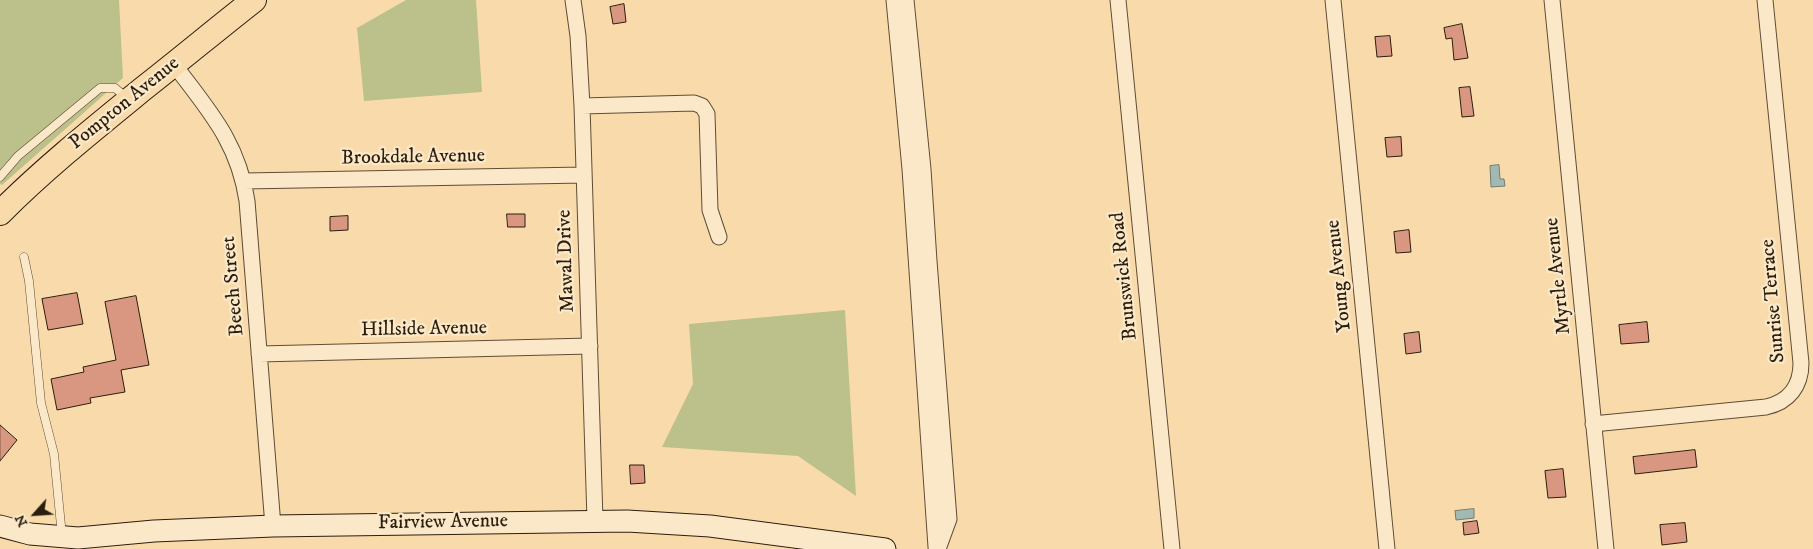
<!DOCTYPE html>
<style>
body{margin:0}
#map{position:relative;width:1813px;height:549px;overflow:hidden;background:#f9dbab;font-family:"IM FELL DW Pica",serif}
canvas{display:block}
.north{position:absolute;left:10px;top:489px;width:50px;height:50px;-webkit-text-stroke:4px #fbe8c8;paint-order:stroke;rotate:244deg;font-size:14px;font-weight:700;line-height:20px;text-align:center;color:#2b1e0e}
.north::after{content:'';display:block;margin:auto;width:18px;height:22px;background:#2b1e0e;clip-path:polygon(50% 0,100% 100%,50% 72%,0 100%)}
</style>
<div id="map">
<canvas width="1813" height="549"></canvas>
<div class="north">N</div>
</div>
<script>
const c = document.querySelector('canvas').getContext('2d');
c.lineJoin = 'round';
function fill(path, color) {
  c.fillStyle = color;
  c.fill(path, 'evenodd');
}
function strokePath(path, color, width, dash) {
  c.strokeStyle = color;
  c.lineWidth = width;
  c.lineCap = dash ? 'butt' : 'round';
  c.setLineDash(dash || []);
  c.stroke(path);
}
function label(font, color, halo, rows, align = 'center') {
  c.font = font + ' "IM FELL DW Pica",serif';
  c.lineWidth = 4.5;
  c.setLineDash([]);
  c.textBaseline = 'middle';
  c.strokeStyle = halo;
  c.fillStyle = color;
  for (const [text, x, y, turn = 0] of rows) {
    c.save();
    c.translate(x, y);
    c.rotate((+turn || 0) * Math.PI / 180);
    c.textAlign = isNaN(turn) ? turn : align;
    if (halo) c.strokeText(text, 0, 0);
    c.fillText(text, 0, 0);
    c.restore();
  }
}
const green = new Path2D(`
 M0,0H119L123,78L2,185L0,184Z
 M406,0H476L482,92L364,101L357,28Z
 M845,310L856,496L798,456L662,447L693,384L689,324Z`);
const water = new Path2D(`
 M1499,165L1500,179H1504L1505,186L1491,187L1490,166Z
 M1474,509V518L1456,520L1455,511Z`);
const building = new Path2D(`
 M624,4L626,22L613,24L610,7Z
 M1462,24L1468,58L1454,60L1452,38L1446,39L1444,28Z
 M1390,36L1392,56L1377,57L1375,37Z
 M1470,87L1474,116L1462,117L1459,88Z
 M1401,137L1402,156L1387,157L1385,138Z
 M507,214H525V227H508Z
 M348,216V230L330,231V217Z
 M1409,230L1411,252L1396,253L1394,232Z
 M77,293L83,324L48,330L42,299Z
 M136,296L149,365L121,370L125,392L90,398L91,403L57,410L51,379L84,372L83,367L116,360L105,302Z
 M1647,322L1649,342L1621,344L1619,325Z
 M1419,332L1421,352L1406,354L1404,334Z
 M0,425L17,440L0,461Z
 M1695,450L1697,467L1635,474L1633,457Z
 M630,465H644L645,483L631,484Z
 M1563,469L1566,497L1548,498L1545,471Z
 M1477,521L1479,533L1464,535L1463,523Z
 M1685,523L1687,542L1662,545L1660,525Z`);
const lane = new Path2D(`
 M0,177L18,156L100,88H115L128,99
 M24,257L29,281L41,403L54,454L62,536`);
const street = new Path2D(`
 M573,0L578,36L582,106L595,520
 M894,0L910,169L936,547
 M906,0L923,169L929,261L949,519L938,549
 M1118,0L1172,549
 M1333,0L1387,549
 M1552,0L1606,549
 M173,63C208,110 238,141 247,201L273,526
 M582,106L694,103L702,106L707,114L710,210L719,237
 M244,181L584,175
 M259,354L590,346
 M1593,424L1766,407C1789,402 1801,386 1801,363L1765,0`);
const secondary = new Path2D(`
 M0,526L30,534L78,538L154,531L273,526L627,521L710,526L885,549`);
const primary = new Path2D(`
 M0,213C45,168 95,128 144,88C181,59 217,29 254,0`);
const streetNames = [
 ["Pompton Avenue",125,104,-39],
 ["Brookdale Avenue",413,158,-1],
 ["Mawal Drive",567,261,-92],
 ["Brunswick Road",1125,276,-96],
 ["Young Avenue",1340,276,-96],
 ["Myrtle Avenue",1559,276,-96],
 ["Beech Street",234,286,-95],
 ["Sunrise Terrace",1774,301,-95],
 ["Hillside Avenue",424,330,-1],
 ["Fairview Avenue",443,523,-1]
];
fill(green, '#bcc08a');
fill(water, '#a1b9b3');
strokePath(water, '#727b71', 1);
fill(building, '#d99781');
strokePath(building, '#2b1e0e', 1);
strokePath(lane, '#5e4d35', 9);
strokePath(street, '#5e4d35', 17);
strokePath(secondary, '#2b1e0e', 23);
strokePath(primary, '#2b1e0e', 26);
strokePath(lane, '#fbe8c8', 8);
strokePath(street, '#fbe8c8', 15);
strokePath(secondary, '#fbe8c8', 21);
strokePath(primary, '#f9dbab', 24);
label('20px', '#2b1e0e', '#fbe8c8', streetNames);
</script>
